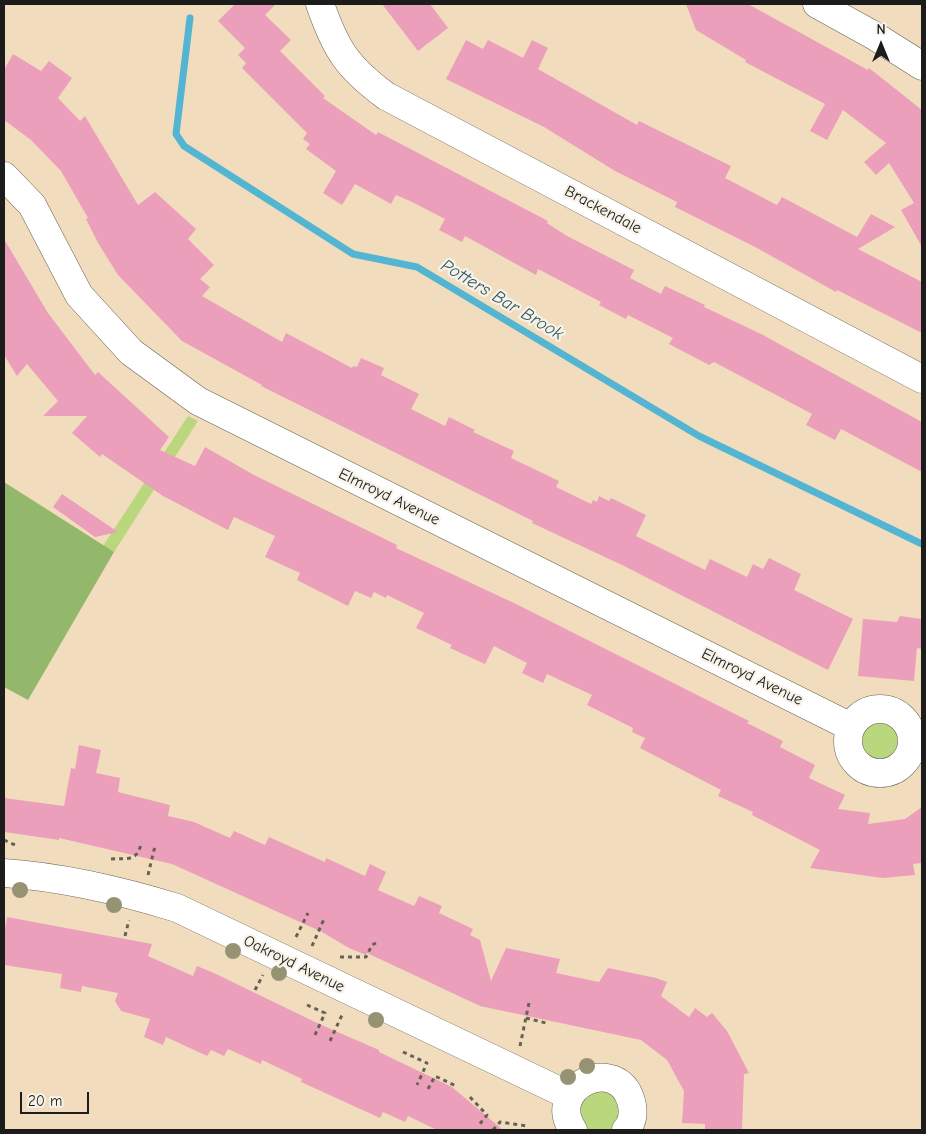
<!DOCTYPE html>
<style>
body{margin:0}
#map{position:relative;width:926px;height:1134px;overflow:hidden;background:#f1ddbd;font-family:"Comic Neue",sans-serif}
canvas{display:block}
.frame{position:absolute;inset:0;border:5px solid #1c1c1c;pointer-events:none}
.north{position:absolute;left:856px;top:20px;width:50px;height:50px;-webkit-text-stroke:4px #f7f3e8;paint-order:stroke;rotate:0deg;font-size:14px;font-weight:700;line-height:20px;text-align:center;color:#1c1c1c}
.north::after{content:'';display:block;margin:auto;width:18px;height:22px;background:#1c1c1c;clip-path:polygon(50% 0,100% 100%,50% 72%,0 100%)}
.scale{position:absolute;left:20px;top:1092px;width:69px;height:22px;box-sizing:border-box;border:2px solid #1c1c1c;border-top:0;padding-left:6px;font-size:15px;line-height:18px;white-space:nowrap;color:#1c1c1c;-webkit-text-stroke:4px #f7f3e8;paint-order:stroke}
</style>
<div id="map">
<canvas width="926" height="1134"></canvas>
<div class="frame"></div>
<div class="north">N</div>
<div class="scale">20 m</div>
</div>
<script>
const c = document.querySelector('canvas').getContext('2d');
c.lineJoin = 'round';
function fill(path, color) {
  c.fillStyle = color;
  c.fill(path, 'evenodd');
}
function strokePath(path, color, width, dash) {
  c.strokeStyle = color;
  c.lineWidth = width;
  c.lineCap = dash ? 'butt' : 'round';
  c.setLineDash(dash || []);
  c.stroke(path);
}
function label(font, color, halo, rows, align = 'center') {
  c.font = font + ' "Comic Neue",sans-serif';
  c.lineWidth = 4.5;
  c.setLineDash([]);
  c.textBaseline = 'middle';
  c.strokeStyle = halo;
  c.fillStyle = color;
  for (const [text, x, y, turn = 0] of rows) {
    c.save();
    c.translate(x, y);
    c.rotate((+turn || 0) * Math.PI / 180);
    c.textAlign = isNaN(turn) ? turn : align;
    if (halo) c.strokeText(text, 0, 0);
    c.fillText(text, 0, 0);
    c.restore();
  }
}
const green = new Path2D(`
 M188,416L198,421L114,552L103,546Z
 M858 742a23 23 0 1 1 46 0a23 23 0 1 1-46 0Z
 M597,1089L612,1093L621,1106L615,1130H582L578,1102Z`);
const forest = new Path2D(`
 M4,482L114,552L28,700L4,687Z`);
const stream = new Path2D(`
 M190,18L176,134L184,146L353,254L417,267L699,436L922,544`);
const building = new Path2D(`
 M235,4H276L265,15L291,40L280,51L325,96L323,98L376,135L378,132L548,221L547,223L567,236L634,270L630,278L661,294L665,286L705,305L704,307L761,334L922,422V472L841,429L835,440L806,425L812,414L714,362L709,365L669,344L673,338L628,315L626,319L599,305L601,302L538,269L536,275L465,236L462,242L439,230L445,219L412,202L396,195L391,204L355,184L342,205L323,193L336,171L306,149L310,144L303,139L307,133L242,68L246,63L238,55L245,48L218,21Z
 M382,4H430L448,28L418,51Z
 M686,4H748L868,70L869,68L922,110V247L901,210L914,203L889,163L876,175L864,162L886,143L843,110L827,140L810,131L825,104L745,62L746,60L696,30Z
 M466,40L483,49L488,40L523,58L532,40L548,48L538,69L637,125L639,121L731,166L725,178L777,205L782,197L857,237L871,214L895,227L858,249L922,282V333L837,290L836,292L757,248L675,207L677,202L615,171L544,127L446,79Z
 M13,54L41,71L49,61L72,78L58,98L80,121L85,116L138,205L155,192L196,229L188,239L214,265L200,279L210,287L202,296L282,342L286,333L352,368L353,366L357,367L361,358L384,368L381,375L419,394L411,409L445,426L449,417L475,430L473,432L514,451L511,458L559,481L556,487L591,504L593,500L597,502L599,496L609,501L611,498L646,515L636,536L705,570L710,559L747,577L753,564L763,569L769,558L801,574L794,590L853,619L828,670L622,565L532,523L533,521L261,386L262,385L182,341L118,275L98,243L86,219L88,218L61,171L31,140L4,120V70Z
 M4,239L48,313L95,375L98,372L169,437L160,450L195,466L205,447L254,475L397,545L396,548L514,603L749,721L747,723L783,741L780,747L815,765L809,778L845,795L838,809L870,813L868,824L905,819L922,807V863L913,864L915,875L883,878L810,868L820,850L752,815L753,812L718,796L721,790L640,748L645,738L632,732L633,728L587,705L592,695L547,674L543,683L522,673L527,663L494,646L485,664L450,648L452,645L416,628L424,613L387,595L386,598L374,592L371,598L355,591L348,606L297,580L300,573L265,557L275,536L234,517L228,530L163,496L102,454L100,457L72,433L87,416H43L58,401L27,364L17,376L4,355Z
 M62,494L118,532L95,537L53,507Z
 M900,616L922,619V649L917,648L914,681L858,676L863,619L897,622Z
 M79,745L101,750L96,773L120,778L118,792L170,805L168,816L194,822L230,838L234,831L265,845L269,837L325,862L326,858L365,876L370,864L386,872L378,890L414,906L419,896L442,906L439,913L473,929L470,935L480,940L491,981L506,948L560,959L556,973L599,982L608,968L656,978L667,982L661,996L689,1017L695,1008L707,1017L712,1013L727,1031L749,1073L744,1074L742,1130H705V1124L682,1123L684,1091L667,1060L641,1040L480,1006L367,953L366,955L349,948L322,932L172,864L59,838V840L4,832V798L64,806L71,768L75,769Z
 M7,917L152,944L148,956L193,976L197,966L214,973L317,1023L379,1050V1052L452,1087L503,1130H437L408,1116L405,1122L383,1112L380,1118L301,1082L302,1079L262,1060L261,1064L228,1049L224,1056L211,1050L207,1056L166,1037L163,1045L144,1037L150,1019L121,1011L115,1001L118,993L82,986L81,992L60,988L62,974L4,965V934Z`);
const path = new Path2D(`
 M4,840L15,845
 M111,859C130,858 136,862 142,842
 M148,875L155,846
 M125,936L129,920
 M296,937L308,913
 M312,946L324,919
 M340,957H366L372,945L376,943
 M255,990L263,975
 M307,1005L325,1013L315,1035
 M526,1018L546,1023
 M330,1041L342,1015
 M520,1046L529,1003
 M403,1052L427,1063L417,1085
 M428,1089L435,1076L456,1086
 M470,1097L487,1115L479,1125
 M493,1130L500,1122L527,1126`);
const minor = new Path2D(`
 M320,4C336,50 347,67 386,96L922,379
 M817,4L873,35L922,66
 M4,176L32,205L79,295L131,352L198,401L851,727
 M848 741a32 32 0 1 1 64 0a32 32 0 1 1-64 0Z
 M4,873C62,877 122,891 177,908L570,1096
 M573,1130C544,1087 617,1053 631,1101C634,1111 633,1122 626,1130`);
const trees = [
 [20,890],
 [114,905],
 [233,951],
 [279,973],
 [376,1020],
 [587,1066],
 [568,1077]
];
const streetNames = [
 ["Brackendale",603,210,28],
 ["Elmroyd Avenue",389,497,26],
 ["Elmroyd Avenue",752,677,26],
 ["Oakroyd Avenue",294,964,26]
];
const waterNames = [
 ["Potters Bar Brook",502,300,31]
];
fill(green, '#bad77d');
fill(forest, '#93b86c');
strokePath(stream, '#53b5d2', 7);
fill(building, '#ec9fba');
strokePath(minor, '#676054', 29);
strokePath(path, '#676054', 3, [4, 4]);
strokePath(minor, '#fff', 28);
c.fillStyle = '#969274';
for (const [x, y] of trees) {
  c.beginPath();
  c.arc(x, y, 8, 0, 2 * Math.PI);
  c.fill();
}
label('16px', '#1c1c1c', '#f7f3e8', streetNames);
label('italic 18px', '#325965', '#f7f3e8', waterNames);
</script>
